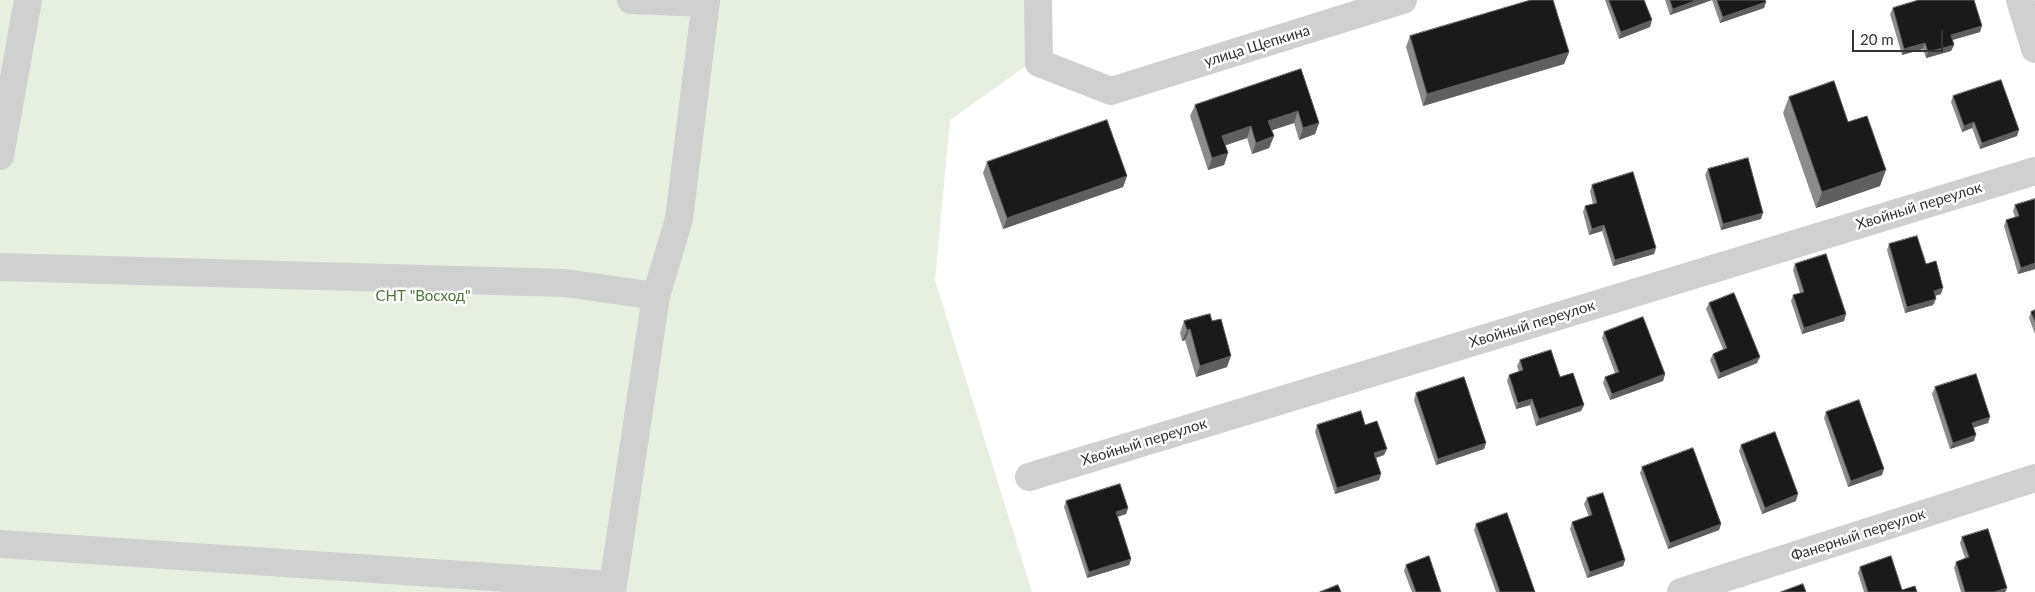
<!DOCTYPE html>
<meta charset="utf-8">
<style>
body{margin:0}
#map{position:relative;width:2035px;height:592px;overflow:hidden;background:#fff;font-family:Lato,sans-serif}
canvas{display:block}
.scale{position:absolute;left:1852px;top:30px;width:91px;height:22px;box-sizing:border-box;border:2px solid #333;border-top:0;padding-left:6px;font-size:15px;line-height:18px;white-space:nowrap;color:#333;-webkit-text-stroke:4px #fff;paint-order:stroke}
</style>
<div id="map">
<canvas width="2035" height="592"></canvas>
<div class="scale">20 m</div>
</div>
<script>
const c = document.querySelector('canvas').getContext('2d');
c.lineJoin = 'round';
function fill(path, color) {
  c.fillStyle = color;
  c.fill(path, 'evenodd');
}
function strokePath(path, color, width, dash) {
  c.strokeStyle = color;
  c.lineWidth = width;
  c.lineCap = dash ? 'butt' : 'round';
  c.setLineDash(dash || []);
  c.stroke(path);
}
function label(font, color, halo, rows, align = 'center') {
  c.font = font + ' Lato,sans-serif';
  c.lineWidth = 5;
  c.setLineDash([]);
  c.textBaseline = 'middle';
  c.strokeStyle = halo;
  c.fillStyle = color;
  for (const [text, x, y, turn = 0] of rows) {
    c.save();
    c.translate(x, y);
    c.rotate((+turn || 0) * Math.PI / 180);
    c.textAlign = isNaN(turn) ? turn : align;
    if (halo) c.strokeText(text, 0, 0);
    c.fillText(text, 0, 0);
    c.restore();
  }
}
const green = new Path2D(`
 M0,0H1025L1026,66L950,120L935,280L1032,592H0Z`);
const minor = new Path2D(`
 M631,0L706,3
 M1038,0L1039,63L1111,91L1403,0
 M2020,0L2035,49
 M0,156L28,0
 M0,267L565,283L656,296
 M1029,477L2035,171
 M0,544L612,585
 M612,592L656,296L679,219L706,0
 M1681,592L2035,478`);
const wall = new Path2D(`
 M1605,0H1644L1650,27L1619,39Z
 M1665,0H1765L1766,2L1764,8L1720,23L1712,0L1670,15Z
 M1893,8L1980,32L1952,40L1954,45L1951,51L1926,58L1923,49L1902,55L1890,14Z
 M1410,36L1569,52L1564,64L1423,106L1406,47Z
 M1301,69L1319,123L1315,134L1299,140L1294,123L1271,130L1274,136L1269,148L1252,154L1247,138L1225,145L1228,153L1224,165L1208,170L1190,116L1195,105Z
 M1953,96L2017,136L1980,149L1972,128L1962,132L1951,102Z
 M1789,97L1880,186L1816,208L1783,113Z
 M987,162L1127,176L1123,187L1003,229L983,173Z
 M1708,169L1761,219L1721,230L1705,175Z
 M1592,185L1654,254L1613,266L1602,231L1589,235L1583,212L1585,206L1593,204L1590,191Z
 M2015,205L2035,269L2018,274L2004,226L2006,220L2015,217L2013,211Z
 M1889,244L1926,264L1941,294L1935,296L1933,305L1905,313L1887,250Z
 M1795,264L1846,314L1844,321L1802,334L1791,301L1793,295L1800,293L1793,270Z
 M1709,303L1757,363L1718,379L1710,360L1713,354L1723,349L1706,309Z
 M2035,310V334L2029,318L2031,312Z
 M1184,321H1212L1227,367L1196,377L1185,340L1182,341L1180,333Z
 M1604,332L1665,374L1663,381L1610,400L1603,383L1605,377L1615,373L1602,338Z
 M1520,360L1560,377L1584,405L1581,411L1536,426L1530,405L1516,409L1507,381L1509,375L1519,372L1517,366Z
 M1935,387L1990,417L1988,423L1973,427L1974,441L1950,449L1932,394Z
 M1416,393L1486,443L1484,449L1436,465L1414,400Z
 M1826,412L1882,475L1848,487L1824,418Z
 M1317,425H1365L1384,455L1376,458L1381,474L1379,480L1335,494L1315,432Z
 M1741,445L1796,501L1762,514L1739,451Z
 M1642,467L1721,524L1719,530L1668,549L1640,473Z
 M1587,498L1625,560L1623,566L1587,578L1570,529L1572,522L1589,517L1584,504Z
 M1066,501L1128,508L1126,514L1117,517L1131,559L1129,565L1087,578L1064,507Z
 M1476,524L1535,592H1496L1474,530Z
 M1962,537L2007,588L2005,592H1961L1954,568L1956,562L1965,558L1960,543Z
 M1406,565L1441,592H1412L1404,571Z
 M1860,567L1902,590L1917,592H1864L1858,573Z`);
const shadedWall = new Path2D(`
 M1697,0H1712L1670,15L1673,9Z
 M1766,2L1764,8L1720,23L1723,17Z
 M1652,20L1650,27L1619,39L1621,32Z
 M1982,26L1980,32L1949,41L1951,35Z
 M1925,43L1923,49L1902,55L1904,49Z
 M1954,45L1951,51L1926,58L1928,52Z
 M1569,52L1564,64L1423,106L1427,94Z
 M1298,111L1294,123L1264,133L1268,121Z
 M1974,122L1972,128L1962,132L1964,126Z
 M1319,123L1315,134L1299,140L1303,128Z
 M1251,126L1247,138L1218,148L1222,136Z
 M2019,130L2017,136L1980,149L1982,143Z
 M1274,136L1269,148L1252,154L1256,143Z
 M1228,153L1224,165L1208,170L1212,158Z
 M1886,170L1880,186L1816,208L1822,192Z
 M1127,176L1123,187L1003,229L1007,218Z
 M1763,213L1761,219L1721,230L1723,224Z
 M1604,225L1602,231L1589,235L1592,229Z
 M1656,248L1654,254L1613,266L1615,260Z
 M2035,263V269L2018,274L2021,268Z
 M1943,288L1941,294L1931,297L1934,291Z
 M1936,299L1933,305L1905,313L1907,307Z
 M1846,314L1844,321L1802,334L1804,328Z
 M1190,329L1185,340L1182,341L1187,330Z
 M1231,356L1227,367L1196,377L1200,366Z
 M1760,357L1757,363L1718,379L1720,373Z
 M1665,374L1663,381L1610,400L1612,394Z
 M1532,399L1530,405L1516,409L1518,403Z
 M1584,405L1581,411L1536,426L1539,419Z
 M1990,417L1988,423L1970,429L1972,423Z
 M1976,435L1974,441L1950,449L1953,443Z
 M1486,443L1484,449L1436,465L1438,459Z
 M1387,449L1384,455L1372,459L1374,453Z
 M1884,469L1882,475L1848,487L1851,481Z
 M1381,474L1379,480L1335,494L1337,488Z
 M1798,494L1796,501L1762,514L1765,508Z
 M1128,508L1126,514L1114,518L1116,512Z
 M1721,524L1719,530L1668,549L1670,543Z
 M1131,559L1129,565L1087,578L1089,572Z
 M1625,560L1623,566L1587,578L1590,572Z
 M2007,588L2005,592H1994Z`);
const building = new Path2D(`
 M1531,0H1553L1569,52L1427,94L1410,36Z
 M1609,0H1644L1652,20L1621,32Z
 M1670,0H1697L1673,9Z
 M1717,0H1765L1766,2L1723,17Z
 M1919,0H1974L1982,26L1951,35L1954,45L1928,52L1925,43L1904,49L1893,8Z
 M1301,69L1319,123L1303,128L1298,111L1268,121L1274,136L1256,143L1251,126L1222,136L1228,153L1212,158L1195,105Z
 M2001,80L2019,130L1982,143L1974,122L1964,126L1953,96Z
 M1834,81L1848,122L1867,116L1886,170L1822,192L1789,97Z
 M1107,120L1127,176L1007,218L987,162Z
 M1748,158L1763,213L1723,224L1708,169Z
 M1633,172L1656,248L1615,260L1604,225L1592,229L1585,206L1597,203L1592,185Z
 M2035,199V263L2021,268L2006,220L2019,216L2015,205Z
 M1917,236L1926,264L1936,261L1943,288L1934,291L1936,299L1907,307L1889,244Z
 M1826,254L1846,314L1804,328L1793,295L1804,292L1795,264Z
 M1734,293L1760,357L1720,373L1713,354L1727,348L1709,303Z
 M2035,310V322L2031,312Z
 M1210,314L1212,321L1221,319L1231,356L1200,366L1190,329L1187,330L1184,321Z
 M1643,317L1665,374L1612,394L1605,377L1619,372L1604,332Z
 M1551,350L1560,377L1573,373L1584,405L1539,419L1532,399L1518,403L1509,375L1523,370L1520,360Z
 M1976,374L1990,417L1972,423L1976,435L1953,443L1935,387Z
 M1464,377L1486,443L1438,459L1416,393Z
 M1859,400L1884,469L1851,481L1826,412Z
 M1361,411L1365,425L1377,421L1387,449L1374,453L1381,474L1337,488L1317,425Z
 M1775,432L1798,494L1765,508L1741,445Z
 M1693,448L1721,524L1670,543L1642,467Z
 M1120,484L1128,508L1116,512L1131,559L1089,572L1066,501Z
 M1603,493L1625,560L1590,572L1572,522L1592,515L1587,498Z
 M1507,513L1535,592H1500L1476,524Z
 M1988,529L2007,588L1994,592H1965L1956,562L1969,557L1962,537Z
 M1429,556L1441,592H1416L1406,565Z
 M1891,556L1902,590L1915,586L1917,592H1868L1860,567Z
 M1803,584L1806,592H1781Z
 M1338,585L1341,592H1320Z`);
const streetNames = [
 ["улица Щепкина",1257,46,-17],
 ["Хвойный переулок",1919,206,-17],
 ["Хвойный переулок",1532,324,-17],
 ["Хвойный переулок",1144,442,-17],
 ["Фанерный переулок",1858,535,-18]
];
const parkNames = [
 ["СНТ \"Восход\"",423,296]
];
fill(green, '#e7efe1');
strokePath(minor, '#d0d0d0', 28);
fill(wall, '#8c8c8c');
fill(shadedWall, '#5f5f5f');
fill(building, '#1a1a1a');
strokePath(building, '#5f5f5f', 1);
label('15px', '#333', '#fff', streetNames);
label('15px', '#4e713d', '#fff', parkNames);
</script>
